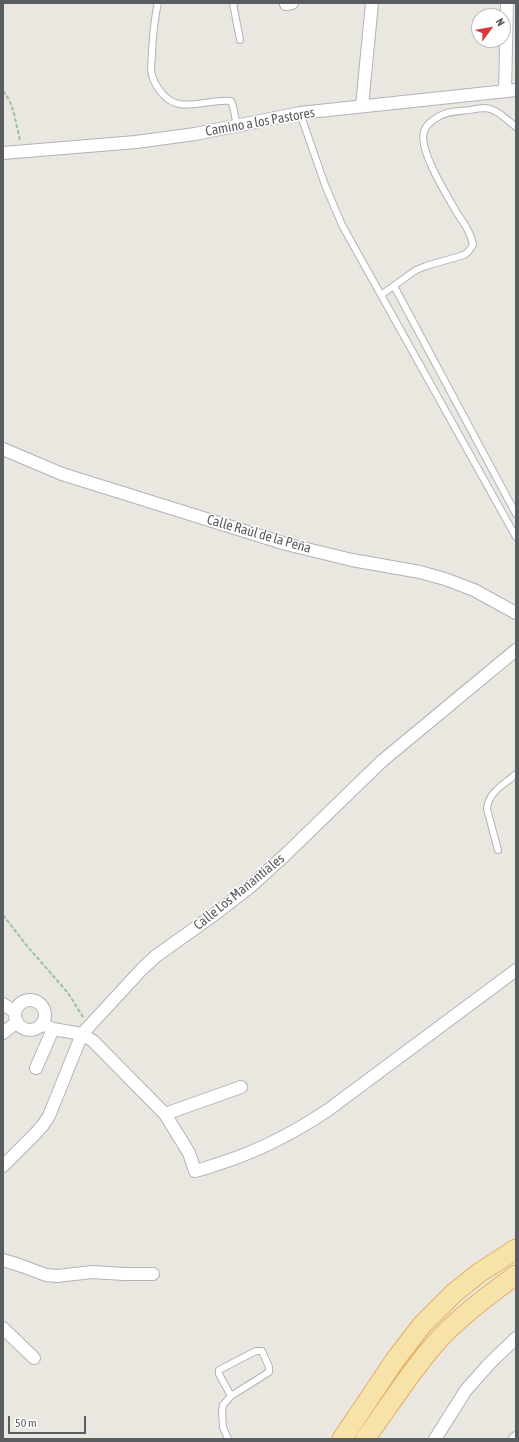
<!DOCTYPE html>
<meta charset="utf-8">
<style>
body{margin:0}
#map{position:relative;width:519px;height:1442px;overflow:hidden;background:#eae7e0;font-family:"Asap Condensed",sans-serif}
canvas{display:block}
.frame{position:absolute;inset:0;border:4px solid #595d60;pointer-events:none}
.north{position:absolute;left:471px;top:8px;width:40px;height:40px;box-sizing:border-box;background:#fff;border:1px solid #bdbebf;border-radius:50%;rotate:58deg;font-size:11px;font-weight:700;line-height:16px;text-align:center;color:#595d60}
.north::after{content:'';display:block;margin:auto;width:14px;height:18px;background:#d8383e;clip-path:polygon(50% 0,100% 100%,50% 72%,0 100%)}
.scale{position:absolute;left:8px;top:1416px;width:78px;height:18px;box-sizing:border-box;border:2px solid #595d60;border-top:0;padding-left:5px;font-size:12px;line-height:14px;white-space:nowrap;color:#595d60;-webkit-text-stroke:3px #fff;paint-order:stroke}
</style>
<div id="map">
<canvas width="519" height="1442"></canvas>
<div class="frame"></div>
<div class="north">N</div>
<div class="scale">50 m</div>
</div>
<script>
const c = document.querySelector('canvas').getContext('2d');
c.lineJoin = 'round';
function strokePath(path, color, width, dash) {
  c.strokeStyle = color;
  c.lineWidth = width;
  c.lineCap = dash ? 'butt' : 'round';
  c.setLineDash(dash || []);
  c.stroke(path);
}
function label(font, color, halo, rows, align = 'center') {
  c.font = font + ' "Asap Condensed",sans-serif';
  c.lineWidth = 3;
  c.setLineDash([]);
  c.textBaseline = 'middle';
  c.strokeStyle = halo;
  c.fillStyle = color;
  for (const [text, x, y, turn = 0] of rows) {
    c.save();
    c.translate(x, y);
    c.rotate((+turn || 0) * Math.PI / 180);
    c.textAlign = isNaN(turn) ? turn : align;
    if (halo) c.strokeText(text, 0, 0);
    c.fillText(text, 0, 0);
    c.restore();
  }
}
const path = new Path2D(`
 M3,91C14,103 16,125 20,140
 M3,915L27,946L68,993L83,1017`);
const lane = new Path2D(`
 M158,3C154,19 153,35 152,52C152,58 151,64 151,70C153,84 164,101 179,104C196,107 215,99 231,101L233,106L237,126
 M233,3L240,40
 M300,113L325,185L342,225L516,537
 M394,286L516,514
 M381,295L416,270L426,266L464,255L468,252L473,245C471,233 464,223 457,213C448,197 418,150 424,132C425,126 432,120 438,117C447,111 459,111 470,110C475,109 480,108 485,108C497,109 507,120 516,127
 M498,850L487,809C488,792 505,784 516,774
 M228,1439L223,1427L222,1411L223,1405L231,1396L269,1372V1367L262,1351H256L219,1370V1374L231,1396`);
const street = new Path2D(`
 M286,4L292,3
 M505,91L507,3
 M362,106L372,3
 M3,153L136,142L195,134L300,113L516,90
 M3,449L62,474L286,544L352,560L420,572L445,579L474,590L516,613
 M15 1015a15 15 0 1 1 30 0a15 15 0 1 1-30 0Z
 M3,1004L15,1012
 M42,1024L53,1029L82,1034L93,1041L165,1114L189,1153L195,1171C205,1169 214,1165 224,1162C261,1150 295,1132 328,1110L516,970
 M3,1033L17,1022
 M36,1068L53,1029
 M165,1114L241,1087
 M3,1166L35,1134L43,1125L49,1116L82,1034L142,969L156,956L215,914L251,886L284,856L382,761L516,650
 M3,1260L22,1266L46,1275L57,1276L92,1272L124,1274H153
 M3,1328L34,1358
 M435,1439L466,1390L489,1364L516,1338
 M515,1439L516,1438`);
const primary = new Path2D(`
 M342,1439L395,1360L422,1325L454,1293L479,1273L516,1249
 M365,1439C386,1410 406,1379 428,1352C453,1321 485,1298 516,1275`);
const streetNames = [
 ["Camino a los Pastores",260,122,-10],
 ["Calle Raúl de la Peña",259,534,16],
 ["Calle Los Manantiales",239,892,-39]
];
strokePath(lane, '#b1b3b7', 8);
strokePath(street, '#b1b3b7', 14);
strokePath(primary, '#e3b060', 21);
strokePath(path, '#99c1a0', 2, [4, 2]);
strokePath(lane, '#fff', 6);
strokePath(street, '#fff', 12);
strokePath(primary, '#f7e2a9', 19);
label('14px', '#595d60', '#fff', streetNames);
</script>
